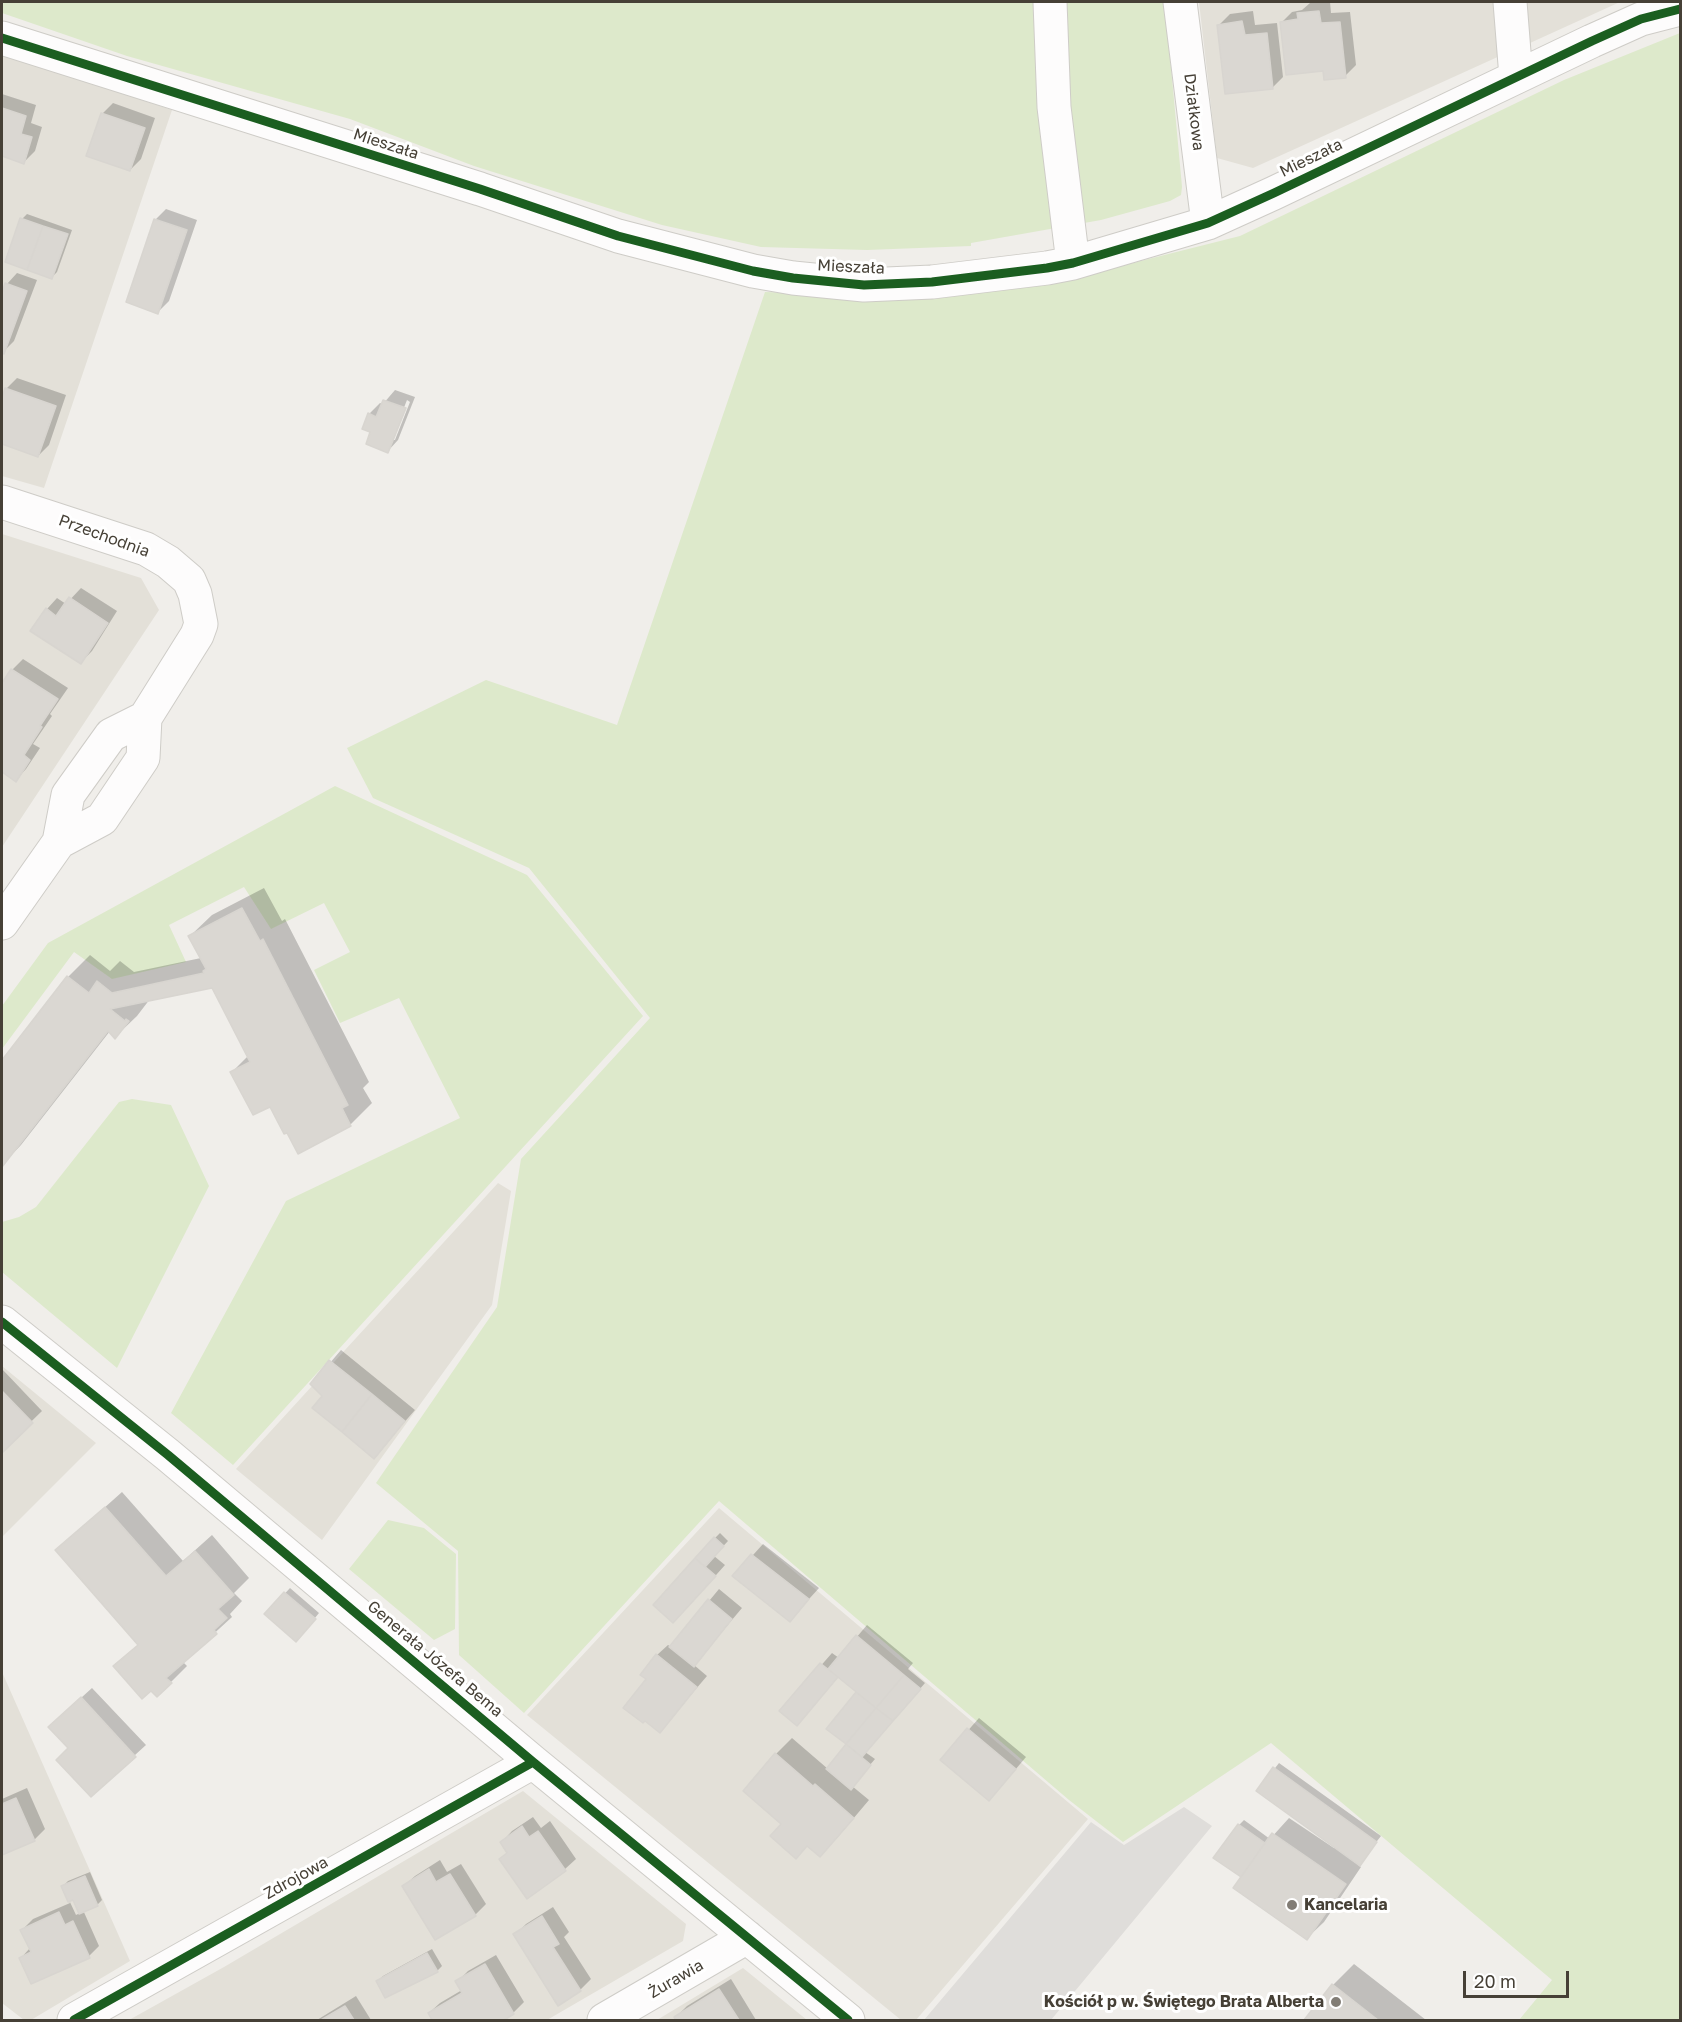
<!DOCTYPE html>
<meta charset="utf-8">
<style>
body{margin:0}
#map{position:relative;width:1682px;height:2022px;overflow:hidden;background:#f0eeea;font-family:"Golos Text",sans-serif}
canvas{display:block}
.frame{position:absolute;inset:0;border:3px solid #464036;pointer-events:none}
.scale{position:absolute;left:1463px;top:1971px;width:106px;height:27px;box-sizing:border-box;border:3px solid #464036;border-top:0;padding-left:8px;font-size:18px;line-height:21px;white-space:nowrap;color:#464036;-webkit-text-stroke:4px #fff;paint-order:stroke}
</style>
<div id="map">
<canvas width="1682" height="2022"></canvas>
<div class="frame"></div>
<div class="scale">20 m</div>
</div>
<script>
const c = document.querySelector('canvas').getContext('2d');
c.lineJoin = 'round';
function fill(path, color) {
  c.fillStyle = color;
  c.fill(path, 'evenodd');
}
function strokePath(path, color, width, dash) {
  c.strokeStyle = color;
  c.lineWidth = width;
  c.lineCap = dash ? 'butt' : 'round';
  c.setLineDash(dash || []);
  c.stroke(path);
}
function label(font, color, halo, rows, align = 'center') {
  c.font = font + ' "Golos Text",sans-serif';
  c.lineWidth = 6;
  c.setLineDash([]);
  c.textBaseline = 'middle';
  c.strokeStyle = halo;
  c.fillStyle = color;
  for (const [text, x, y, turn = 0] of rows) {
    c.save();
    c.translate(x, y);
    c.rotate((+turn || 0) * Math.PI / 180);
    c.textAlign = isNaN(turn) ? turn : align;
    if (halo) c.strokeText(text, 0, 0);
    c.fillText(text, 0, 0);
    c.restore();
  }
}
const residential = new Path2D(`
 M1199,2H1498L1502,55L1253,168L1217,158Z
 M1527,2H1620L1530,43Z
 M2,53L172,110L44,488L2,476Z
 M2,534L141,578L159,610L2,847Z
 M498,1183L511,1191L492,1305L322,1540L236,1469Z
 M2,1366L96,1443L2,1537Z
 M719,1508L1088,1819L916,2020H901L527,1715Z
 M2,1672L130,1961L31,2020H24L2,2003Z
 M523,1791L686,1924L683,1941L547,2020H129L224,1967Z
 M743,1968L807,2020H657Z`);
const green = new Path2D(`
 M2,2H1165L1182,187L1181,195L1170,201L1101,220L971,243V246L867,250L761,247L662,225L474,166L350,119L127,56L2,13Z
 M1680,33V2020H1519L1552,1980L1271,1743L1123,1842L1069,1800L719,1501L524,1713L459,1655L458,1551L376,1483L497,1307L521,1159L650,1018L529,868L373,798L347,748L486,680L617,725L765,292L893,296L1069,279L1240,236L1564,80Z
 M335,786L527,875L643,1016L233,1465L171,1413L286,1201L460,1118L399,998L340,1023L314,970L350,952L324,903L271,929L244,887L169,925L186,962L112,979L74,952L2,1049V1006L48,943Z
 M132,1099L171,1105L209,1186L117,1368L2,1272V1222L19,1217L36,1207L119,1102Z
 M388,1520L424,1528L456,1554L455,1629L434,1640L349,1569Z`);
const parking = new Path2D(`
 M1184,1807L1212,1826L1051,2020H924L1091,1822L1124,1845Z`);
const shadow = new Path2D(`
 M1330,2L1331,13L1350,12L1356,65L1345,76L1325,69L1281,23L1292,12L1302,10L1310,3Z
 M1253,11L1255,25L1277,23L1283,77L1272,88L1219,25L1230,14Z
 M2,94L36,105L31,123L42,127L35,151L24,162L2,155Z
 M113,103L155,118L141,159L130,170L102,114Z
 M166,209L197,220L169,301L158,312L155,220Z
 M27,214L72,230L57,272L52,277L22,219Z
 M17,273L37,280L14,341L3,352L2,351V297L7,284Z
 M17,378L66,395L49,445L38,456L2,442V403L6,389Z
 M395,390L415,397L398,440L388,451L372,432L369,414L380,403L383,404ZM407,400L410,402L395,440H391Z
 M81,588L117,611L92,651L81,662L47,609L57,598L66,604Z
 M23,659L68,688L50,714L52,716L33,744L40,748L26,769L16,780L2,770V710L6,704L2,701V686L12,670Z
 M264,888L282,921L285,919L369,1082L363,1088L372,1103L350,1125L287,1131L270,1105L232,1072L248,1056L212,986L150,999L137,1016L115,1037L110,1031L21,1145L2,1165V1062L68,977L90,955L110,971L120,961L134,972L201,958L190,936L212,915Z
 M341,1350L415,1410L374,1457L324,1395L312,1384Z
 M2,1369L42,1411L2,1450Z
 M122,1492L183,1561L212,1535L249,1578L234,1593L242,1601L230,1614L232,1617L183,1662L187,1666L171,1682L115,1666L139,1644L57,1550Z
 M720,1533L728,1541L714,1556L725,1565L684,1611L715,1538Z
 M763,1544L819,1588L800,1609L734,1576Z
 M290,1588L319,1613L301,1635L266,1614Z
 M719,1589L742,1608L694,1665L707,1676L660,1731L648,1678L657,1655L668,1645L671,1647Z
 M867,1625L913,1663L908,1669L925,1683L865,1752L875,1759L852,1786L869,1800L836,1839L776,1754L792,1738L828,1769L848,1744L828,1729L859,1692L839,1676L797,1724L781,1711L832,1653L839,1658Z
 M92,1688L146,1745L91,1795L70,1748L61,1716Z
 M979,1718L1026,1757L999,1789L942,1760Z
 M1279,1763L1381,1836L1358,1865L1361,1867L1324,1922L1307,1938L1247,1871L1239,1825L1244,1820L1270,1839L1289,1818L1334,1848L1335,1846L1258,1790Z
 M27,1788L45,1829L34,1840L2,1854V1799Z
 M533,1817L541,1828L550,1821L576,1859L565,1869L527,1897L501,1859L508,1852L502,1842L512,1831Z
 M440,1860L447,1872L461,1864L486,1904L475,1915L404,1886L415,1876Z
 M90,1872L102,1900L97,1905L83,1910L99,1946L89,1956L21,1958L30,1948L22,1930L33,1919L70,1903L63,1886L68,1881ZM74,1899L80,1913L76,1915L69,1900Z
 M553,1907L569,1932L564,1937L591,1979L580,1990L515,1935L526,1924Z
 M432,1949L442,1966L437,1971L378,1981L383,1976Z
 M496,1955L524,2002L513,2013L501,2020H434L429,2013L440,2003L462,1990L457,1982L468,1971Z
 M1354,1964L1426,2020H1305L1333,1985Z
 M731,1979L756,2020H678L676,2017L687,2006Z
 M356,1996L371,2020H317Z`);
const building = new Path2D(`
 M1319,11L1321,23L1340,22L1346,78L1324,80L1323,71L1286,75L1280,22L1298,19L1297,13Z
 M1242,21L1245,35L1267,33L1273,89L1225,94L1217,25Z
 M2,108L26,116L21,134L32,137L24,164L2,156Z
 M101,113L145,128L130,171L86,156Z
 M20,218L43,226L27,270L5,262Z
 M154,219L187,230L158,314L126,302Z
 M43,226L68,234L52,279L27,270Z
 M5,283L27,291L4,354L2,353V293Z
 M5,388L56,406L38,457L2,444V398Z
 M383,400L406,408L388,453L366,444L370,432L362,429L368,413L376,417Z
 M69,597L108,623L81,664L30,631L46,608L56,616Z
 M11,669L58,699L40,726L42,727L24,755L30,760L16,782L2,772V707L3,704L2,703V683Z
 M242,908L260,941L263,939L348,1105L342,1108L351,1126L298,1154L287,1133L284,1134L270,1107L253,1115L230,1072L250,1062L212,988L110,1009L125,1021L126,1019L129,1021L115,1039L108,1031L2,1167V1060L67,976L89,993L97,981L112,993L204,973L203,971L206,969L188,936Z
 M329,1360L372,1394L342,1432L312,1408L322,1396L310,1384Z
 M2,1391L33,1423L2,1453Z
 M372,1394L405,1421L374,1459L342,1432Z
 M105,1507L166,1576L195,1551L234,1595L218,1609L227,1618L214,1630L217,1634L166,1678L172,1683L157,1697L151,1691L142,1699L113,1666L138,1645L55,1550Z
 M714,1537L724,1546L705,1567L695,1558Z
 M751,1554L809,1599L790,1622L732,1576Z
 M695,1558L716,1576L673,1623L653,1605Z
 M284,1592L316,1619L296,1642L264,1614Z
 M708,1599L732,1619L694,1667L669,1647Z
 M856,1635L904,1675L876,1708L828,1669Z
 M656,1654L697,1687L660,1733L645,1721L643,1723L623,1708L646,1679L640,1675Z
 M820,1663L838,1677L797,1726L779,1711Z
 M904,1675L921,1689L893,1721L876,1708Z
 M856,1692L876,1708L846,1744L826,1729Z
 M81,1697L136,1757L91,1797L56,1760L68,1748L48,1727Z
 M876,1708L893,1721L862,1757L846,1744Z
 M967,1728L1016,1769L989,1801L940,1760Z
 M846,1744L871,1765L851,1790L826,1769Z
 M775,1753L813,1786L815,1784L854,1818L820,1857L807,1846L796,1859L770,1836L781,1824L743,1791Z
 M1273,1767L1377,1842L1360,1866L1256,1791Z
 M16,1798L35,1841L2,1855V1804Z
 M1238,1824L1265,1843L1241,1877L1213,1858Z
 M522,1826L529,1837L538,1831L566,1871L527,1899L499,1859L507,1853L500,1842Z
 M1272,1833L1346,1884L1307,1940L1233,1888Z
 M429,1869L436,1882L450,1874L476,1916L435,1940L402,1886Z
 M85,1876L98,1906L79,1914L73,1900L68,1902L61,1886Z
 M59,1912L65,1925L73,1921L90,1958L31,1984L19,1958L31,1952L20,1930Z
 M542,1916L559,1944L553,1947L581,1991L558,2006L513,1934Z
 M427,1953L438,1972L385,1998L376,1981Z
 M485,1964L514,2014L504,2020H432L428,2013L462,1993L455,1981Z
 M1332,1984L1378,2020H1304Z
 M719,1989L739,2020H676L674,2017Z
 M345,2006L354,2020H321Z`);
const minor = new Path2D(`
 M1050,2L1054,107L1073,263
 M1180,2L1208,223
 M1510,2L1516,77
 M2,38L480,189L618,236L753,271L793,278L864,285L932,282L1047,268L1073,263L1208,223L1274,193L1592,41L1641,19L1680,9
 M2,502L146,549L168,562L189,580L195,594L201,624L197,635L145,718L143,758L102,819L59,842
 M2,923L59,842L68,795L111,735L145,718
 M2,1322L168,1455L533,1762L848,2020
 M74,2020L533,1762
 M604,2020L747,1937`);
const cycleway = new Path2D(`
 M2,38L480,189L618,236L753,271L793,278L864,285L932,282L1047,268L1073,263L1208,223L1274,193L1592,41L1641,19L1680,9
 M2,1322L168,1455L533,1762L848,2020
 M74,2020L533,1762`);
const markers = [
 [1292,1905,6,"#827d75"],
 [1336,2002,6,"#827d75"]
];
const streetNames = [
 ["Działkowa",1194,112,83],
 ["Mieszała",386,144,18],
 ["Mieszała",1311,158,-26],
 ["Mieszała",851,267,3],
 ["Przechodnia",104,536,20],
 ["Generała Józefa Bema",435,1659,40],
 ["Zdrojowa",296,1878,-29],
 ["Żurawia",676,1979,-30]
];
const poiNames = [
 ["Kancelaria",1304,1905],
 ["Kościół p w. Świętego Brata Alberta",1324,2002,"right"]
];
fill(residential, '#e3e0d8');
fill(green, '#dde9cb');
fill(parking, '#dfddda');
fill(shadow, '#0003');
fill(building, '#dad7d2');
strokePath(building, '#d8d5d0', 1.5);
strokePath(minor, '#ceccc7', 35);
strokePath(minor, '#fdfcfc', 33);
strokePath(cycleway, '#1b5e20', 9);
for (const [x, y, r, color] of markers) {
  const dot = new Path2D();
  dot.arc(x, y, r, 0, 2 * Math.PI);
  c.fillStyle = color;
  c.fill(dot);
  strokePath(dot, '#fff', 2);
}
label('16px', '#464036', '#fff', streetNames);
label('bold 16px', '#464036', '#fff', poiNames, 'left');
</script>
